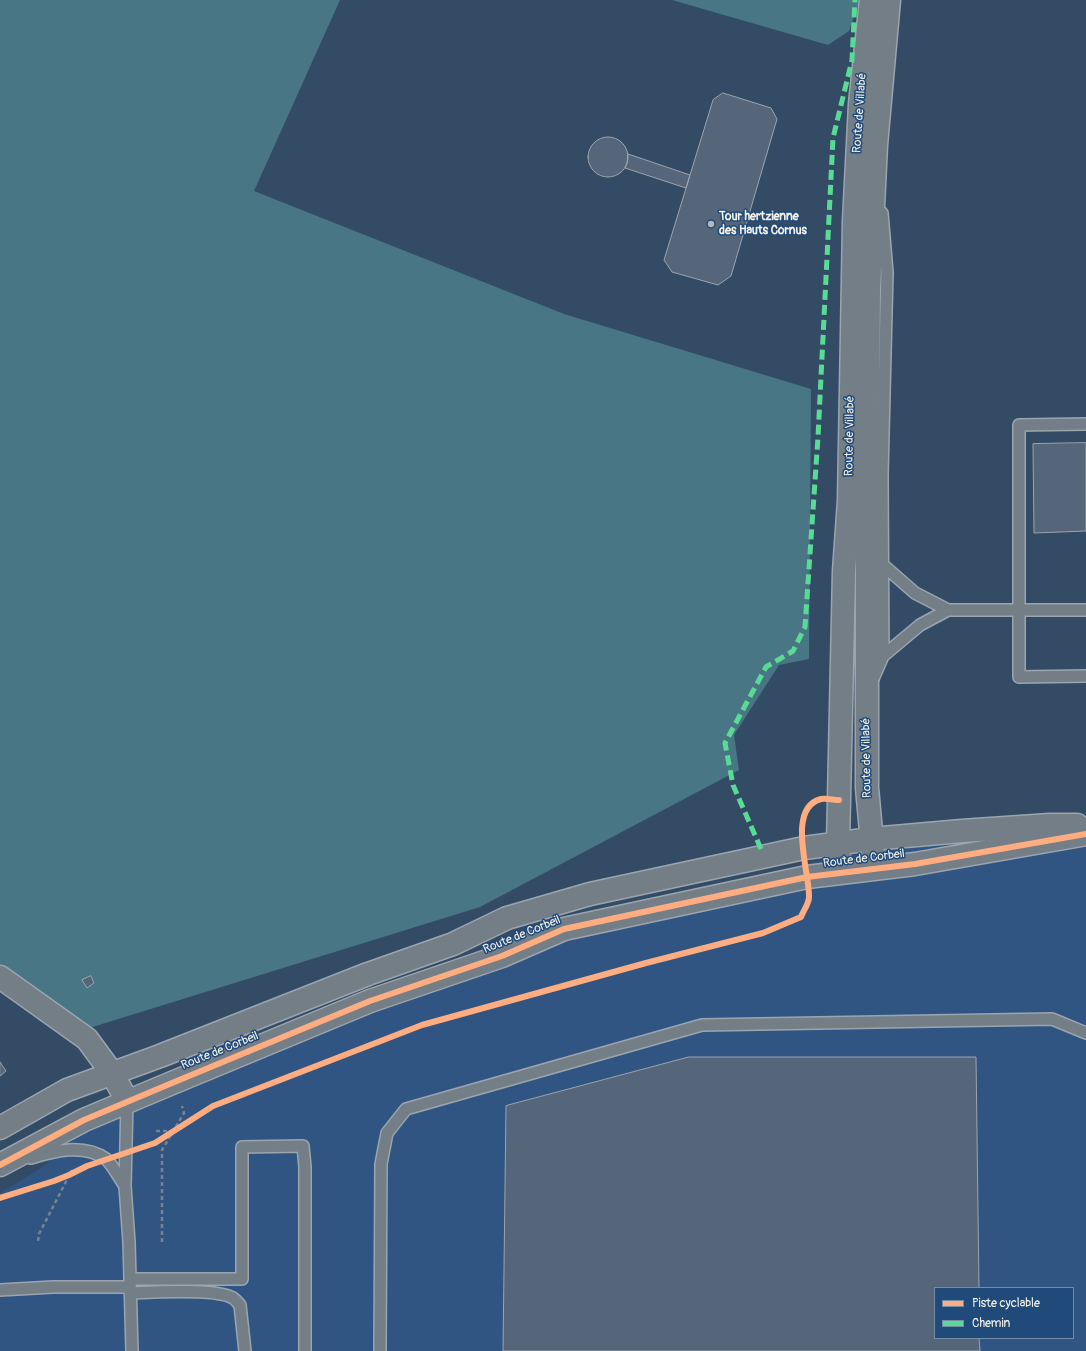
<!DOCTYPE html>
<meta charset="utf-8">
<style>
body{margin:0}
#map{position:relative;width:1086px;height:1351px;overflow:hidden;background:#344b65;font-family:Pangolin,sans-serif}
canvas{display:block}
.legend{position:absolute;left:934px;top:1287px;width:140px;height:52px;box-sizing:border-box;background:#1f4a7a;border:1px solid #748da6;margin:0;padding:5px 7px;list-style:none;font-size:12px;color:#f4f1e8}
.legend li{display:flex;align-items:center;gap:8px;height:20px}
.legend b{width:20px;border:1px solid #748da6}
</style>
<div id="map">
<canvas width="1086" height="1351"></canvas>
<ul class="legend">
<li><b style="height:5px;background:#ffac80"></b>Piste cyclable</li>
<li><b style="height:5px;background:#5adb95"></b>Chemin</li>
</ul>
</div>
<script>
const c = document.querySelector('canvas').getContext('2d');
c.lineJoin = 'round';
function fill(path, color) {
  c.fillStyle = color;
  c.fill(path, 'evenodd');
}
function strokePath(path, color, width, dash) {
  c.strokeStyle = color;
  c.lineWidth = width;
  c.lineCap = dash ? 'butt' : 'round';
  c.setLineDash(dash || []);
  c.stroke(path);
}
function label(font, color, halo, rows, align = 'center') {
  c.font = font + ' Pangolin,sans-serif';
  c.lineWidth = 3;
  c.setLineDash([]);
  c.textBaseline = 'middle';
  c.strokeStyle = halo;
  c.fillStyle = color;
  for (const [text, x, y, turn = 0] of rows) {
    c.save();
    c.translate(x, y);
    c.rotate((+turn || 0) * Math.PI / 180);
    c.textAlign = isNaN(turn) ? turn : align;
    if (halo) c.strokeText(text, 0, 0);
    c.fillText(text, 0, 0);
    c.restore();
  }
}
const built = new Path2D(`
 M1086,831V1351H0V1193L43,1167L126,1092L213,1052L412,976L563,923L833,858L915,847ZM935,1288H1073V1338H935Z`);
const green = new Path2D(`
 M0,0H340L254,191L564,314L811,389L809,659L779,665L734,735L739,770L480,907L86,1029L0,966Z
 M672,0H860L849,31L828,45Z`);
const building = new Path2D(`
 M723,93L771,108L777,119L731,276L718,285L672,272L664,260L713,100Z
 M588 157a20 20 0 1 1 40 0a20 20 0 1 1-40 0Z
 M628,154L690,175L686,188L625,168L627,163Z
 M1086,443V531L1034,533L1033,444Z
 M91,976L94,983L87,988L82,980Z
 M689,1057H976L979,1288H935V1338H979L980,1351H503L506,1106Z
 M0,1062L6,1071L0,1076Z`);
const path = new Path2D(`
 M156,1131H173
 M38,1241L39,1234L72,1170
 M162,1242V1150L184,1113L182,1106`);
const service = new Path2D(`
 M882,213L887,272L882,475L883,656
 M1086,424L1019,425V677L1086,676
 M883,565L915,593L948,610
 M872,681L883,656L920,625L948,610H1086
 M127,1101L125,1186L129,1242L132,1351
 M31,1158C54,1151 84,1143 106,1159C112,1164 120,1179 125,1186
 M130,1279H242V1147L303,1146L305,1167V1351
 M0,1290L53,1287H130
 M130,1293C152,1292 217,1288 233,1298C236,1300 238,1303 240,1305L245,1351
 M380,1351L381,1164L387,1133L406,1109L702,1025L1052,1019L1086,1033`);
const minor = new Path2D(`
 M0,977L87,1039L112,1073L127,1101`);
const tertiary = new Path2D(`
 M873,853L867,788V486L869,289L876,145L889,0
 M839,858L838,844L844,571L849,501L854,221L860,104L871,0
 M0,1128L67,1090L160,1056L368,974L453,944L507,918L590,894L804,848L871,839L962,831L1050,825H1077
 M0,1165L84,1120L172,1083L370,1001L502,956L564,929L807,877L915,864L1086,834`);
const quiet = new Path2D(`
 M761,849L733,785L725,743L766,667L793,651L805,627L818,437L833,138L852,60L855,0`);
const cycleway = new Path2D(`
 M0,1165L84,1120L172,1083L370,1001L502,956L564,929L807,877L915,864L1086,834
 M0,1198L54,1181L69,1175L87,1166L155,1143L213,1106L422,1025L646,963L763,933L801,917C803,911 809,904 809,897C810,873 786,808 821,799C826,798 834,800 839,800`);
const markers = [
 [711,224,4,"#b1b7ba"]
];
const streetNames = [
 ["Route de Villabé",860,113,-86],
 ["Route de Villabé",850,436,-89],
 ["Route de Villabé",867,758,-91],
 ["Route de Corbeil",864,859,-7],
 ["Route de Corbeil",522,935,-22],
 ["Route de Corbeil",220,1051,-22]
];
const poiNames = [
 ["Tour hertzienne",719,217],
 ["des Hauts Cornus",719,231]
];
fill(built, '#315582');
fill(green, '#487684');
fill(building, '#55657a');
strokePath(building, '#9ba5af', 1);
strokePath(service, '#9ba5af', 14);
strokePath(minor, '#9ba5af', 25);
strokePath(tertiary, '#9ba5af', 25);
strokePath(path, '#78838f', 2.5, [4, 3]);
strokePath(service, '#737e87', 11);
strokePath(minor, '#737e87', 22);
strokePath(tertiary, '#737e87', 22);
strokePath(quiet, '#5adb95', 5, [10, 5]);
strokePath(cycleway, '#ffac80', 6);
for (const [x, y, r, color] of markers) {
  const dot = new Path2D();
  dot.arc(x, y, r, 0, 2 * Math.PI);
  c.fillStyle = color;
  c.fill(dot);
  strokePath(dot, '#1f4a7a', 1.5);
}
label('12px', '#f4f1e8', '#1f4a7a', streetNames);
label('bold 12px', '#f4f1e8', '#1f4a7a', poiNames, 'left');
</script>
